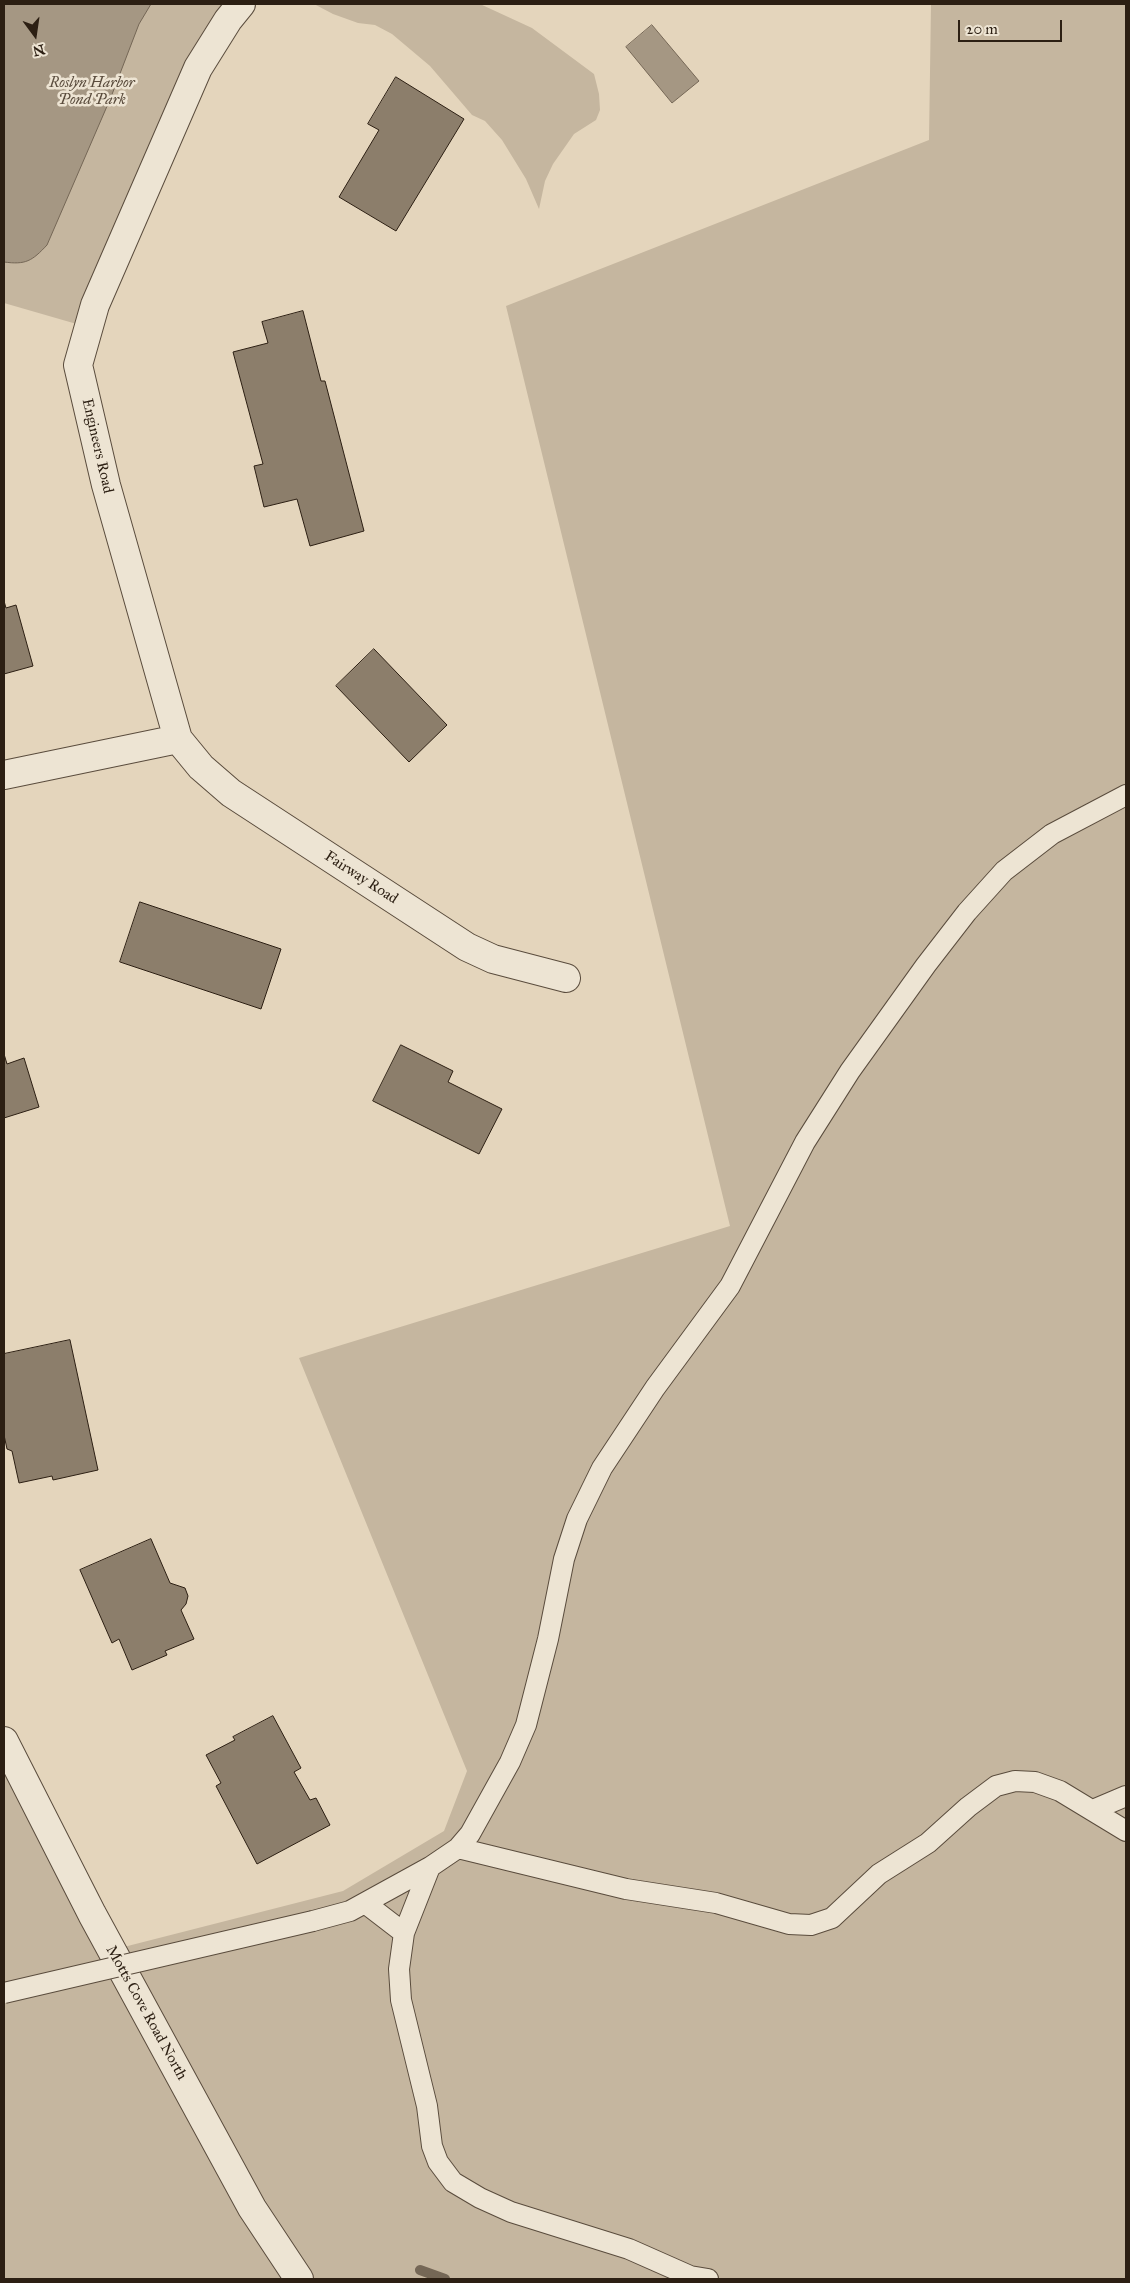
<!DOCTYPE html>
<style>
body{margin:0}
#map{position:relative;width:1130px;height:2283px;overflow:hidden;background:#e4d5bc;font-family:"IM FELL Great Primer",serif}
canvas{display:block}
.frame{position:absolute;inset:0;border:5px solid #2c1f13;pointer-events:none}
.north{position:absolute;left:10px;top:10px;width:50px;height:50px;-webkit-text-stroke:4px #ede4d3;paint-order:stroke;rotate:166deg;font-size:14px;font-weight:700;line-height:20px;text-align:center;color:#2c1f13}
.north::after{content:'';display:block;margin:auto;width:18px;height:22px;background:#2c1f13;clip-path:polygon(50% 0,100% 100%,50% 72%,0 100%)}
.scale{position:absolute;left:958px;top:20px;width:104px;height:22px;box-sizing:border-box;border:2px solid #2c1f13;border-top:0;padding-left:6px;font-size:15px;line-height:18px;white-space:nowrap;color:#2c1f13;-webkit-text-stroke:4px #ede4d3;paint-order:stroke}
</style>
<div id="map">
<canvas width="1130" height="2283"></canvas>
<div class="frame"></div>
<div class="north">N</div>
<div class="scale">20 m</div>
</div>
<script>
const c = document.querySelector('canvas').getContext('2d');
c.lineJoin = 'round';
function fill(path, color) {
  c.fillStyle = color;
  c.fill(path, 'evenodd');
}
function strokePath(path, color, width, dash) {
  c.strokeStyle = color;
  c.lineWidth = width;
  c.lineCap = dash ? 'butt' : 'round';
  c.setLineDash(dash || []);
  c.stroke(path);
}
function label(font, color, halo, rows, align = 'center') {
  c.font = font + ' "IM FELL Great Primer",serif';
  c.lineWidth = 5;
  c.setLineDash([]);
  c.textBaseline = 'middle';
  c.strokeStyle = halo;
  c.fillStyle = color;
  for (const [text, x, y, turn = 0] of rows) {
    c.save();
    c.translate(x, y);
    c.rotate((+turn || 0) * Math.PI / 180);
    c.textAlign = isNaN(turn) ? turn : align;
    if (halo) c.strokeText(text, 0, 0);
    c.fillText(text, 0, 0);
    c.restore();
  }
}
const green = new Path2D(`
 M4,4H241L87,327L4,303Z
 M314,4H480L532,28L594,74L599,94L600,110L596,120L574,134L553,164L545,181L539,209L526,179L502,140L485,121L472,115L430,66L392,34L375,25L358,23L333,14Z
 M931,4H1126V2279H4V1761L112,1950L343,1891L444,1831L467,1771L299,1358L730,1226L506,306L929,140Z`);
const water = new Path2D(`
 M4,4H151L139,24L111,97L47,245C32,261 26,265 4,262Z
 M652,25L699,81L672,103L626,47Z`);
const stream = new Path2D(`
 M420,2270L445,2279`);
const building = new Path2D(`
 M396,77L464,119L396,231L339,197L379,130L368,124Z
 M303,311L321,381H325L364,531L310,546L297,499L264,507L254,466L263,464L233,352L268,343L262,322Z
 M4,601L6,608L16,605L33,666L4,674Z
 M374,649L447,725L409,762L336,686Z
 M140,902L281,949L261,1009L120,962Z
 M401,1045L453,1071L448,1082L502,1109L479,1154L373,1101Z
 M4,1054L7,1064L24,1058L39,1107L4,1118Z
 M70,1340L98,1470L53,1480L52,1476L19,1483L12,1451L7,1449L4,1435V1354Z
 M151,1539L170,1583L185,1588L188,1596L186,1604L181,1610L194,1639L165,1651L167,1655L132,1670L119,1639L112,1643L80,1570Z
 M273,1716L301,1768L294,1772L310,1800L316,1798L330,1825L257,1864L216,1786L221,1783L206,1755L235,1740L233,1737Z`);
const service = new Path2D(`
 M1093,1810L1126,1796
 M458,1848L626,1889L716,1903L789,1924L811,1925L832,1918L879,1874L928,1843L968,1807L996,1786L1015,1781L1035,1782L1060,1791L1126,1831
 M365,1903L404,1933
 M313,1921L350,1911L430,1867
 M708,2279L690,2276L629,2249L511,2212L480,2198L453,2182L438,2162L432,2146L427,2106L401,2000L399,1969L404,1933L430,1867L458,1848L470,1834L510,1762L526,1725L548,1639L564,1559L577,1519L602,1468L655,1388L730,1286L805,1142L850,1071L926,965L967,912L1004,871L1052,834L1126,795`);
const minor = new Path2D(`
 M178,739L201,767L231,793L467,947L493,959L566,978
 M4,775L178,739L106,485L78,365L95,305L198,68L228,20L241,4
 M4,1741L92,1914L252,2208L299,2279`);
const serviceBridge = new Path2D(`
 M4,1993L313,1921`);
const parkNames = [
 ["Roslyn Harbor",92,83],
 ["Pond Park",92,100]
];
const streetNames = [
 ["Engineers Road",97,446,77],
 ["Fairway Road",361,878,33],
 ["Motts Cove Road North",146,2013,61]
];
fill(green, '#c5b69f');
fill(water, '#a59783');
strokePath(water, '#756756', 1);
strokePath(stream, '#756756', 10);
fill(building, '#8c7e6b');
strokePath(building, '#2c1f13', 1);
strokePath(service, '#5a4c3d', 22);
strokePath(minor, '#5a4c3d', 30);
strokePath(service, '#ede4d3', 20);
strokePath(minor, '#ede4d3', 28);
strokePath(serviceBridge, '#5a4c3d', 22, []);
strokePath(serviceBridge, '#ede4d3', 20);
label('italic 15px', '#5a4c3d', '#ede4d3', parkNames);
label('15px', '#2c1f13', '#ede4d3', streetNames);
</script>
